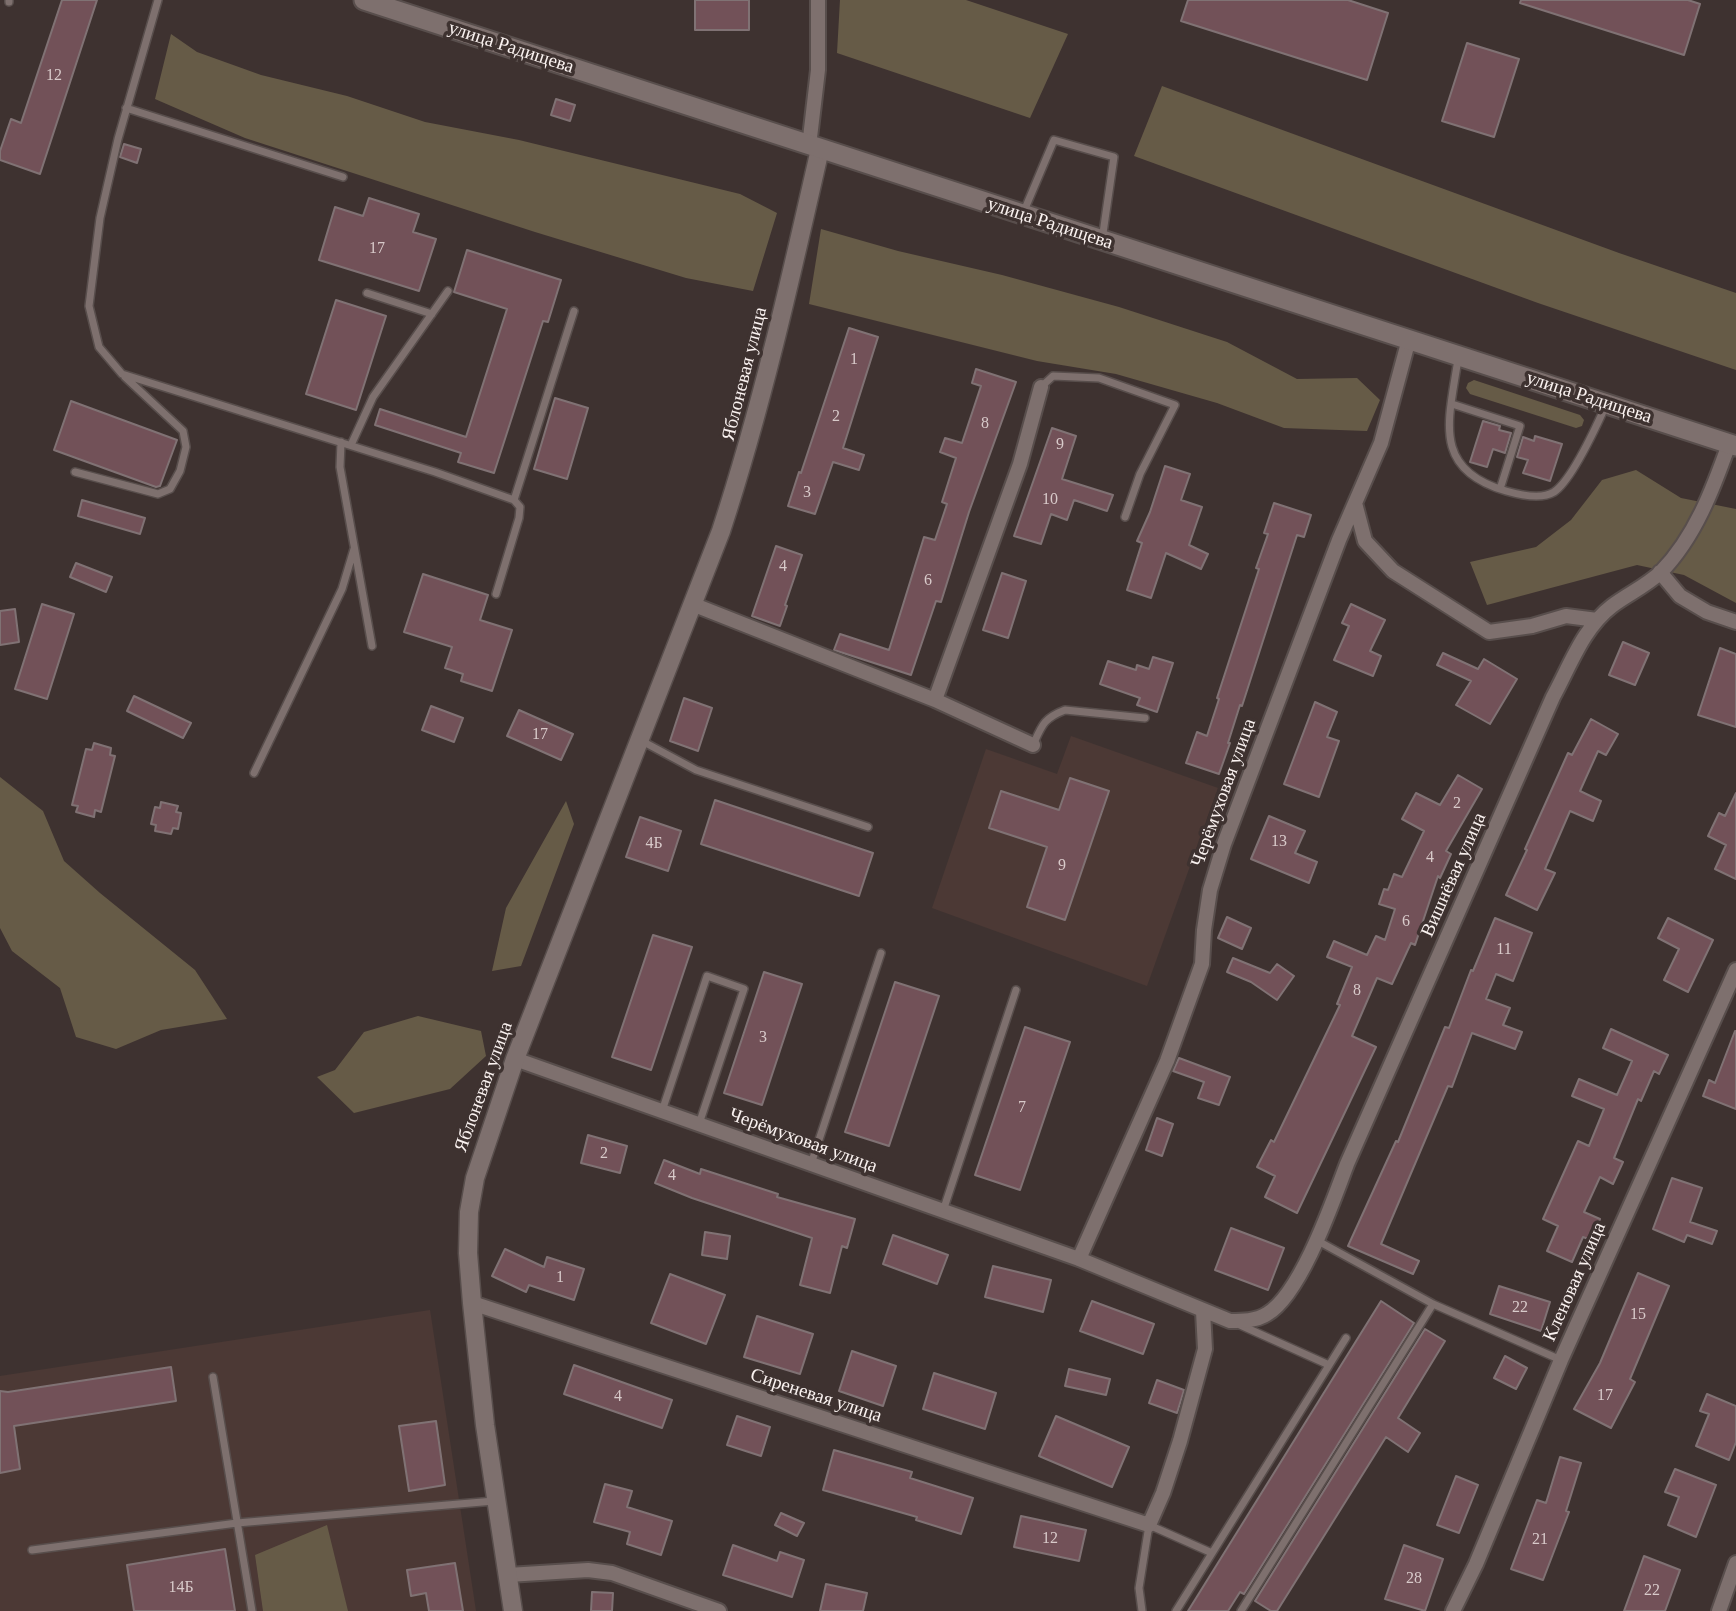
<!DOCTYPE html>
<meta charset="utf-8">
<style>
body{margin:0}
canvas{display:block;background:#3e3230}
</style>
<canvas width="1736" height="1611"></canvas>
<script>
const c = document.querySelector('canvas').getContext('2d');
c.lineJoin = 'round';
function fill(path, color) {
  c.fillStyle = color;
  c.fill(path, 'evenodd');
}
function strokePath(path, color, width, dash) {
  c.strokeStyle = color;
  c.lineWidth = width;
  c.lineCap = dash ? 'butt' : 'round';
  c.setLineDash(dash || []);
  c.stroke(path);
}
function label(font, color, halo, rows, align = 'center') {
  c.font = font + ' "Times New Roman",serif';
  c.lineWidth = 7;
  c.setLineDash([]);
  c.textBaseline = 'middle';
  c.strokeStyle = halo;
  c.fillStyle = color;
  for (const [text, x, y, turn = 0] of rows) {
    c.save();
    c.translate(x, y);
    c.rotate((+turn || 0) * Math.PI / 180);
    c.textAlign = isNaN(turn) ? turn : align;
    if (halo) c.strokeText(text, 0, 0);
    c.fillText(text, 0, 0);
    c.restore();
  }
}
const built = new Path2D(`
 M1071,736L1218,788L1147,986L932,908L986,749L1057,774Z
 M430,1310L476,1611H0V1376Z`);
const green = new Path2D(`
 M840,0H966L1068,34L1030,118L837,53Z
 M171,34L197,52L261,75L347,96L425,122L519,140L740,194L777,213L753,291L686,278L535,232L245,138L155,99Z
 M1162,86L1619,253L1736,293V370L1538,303L1134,156Z
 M821,229L898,251L1002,275L1119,307L1227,342L1297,379L1357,378L1380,400L1367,431L1284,428L1217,403L1116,374L1037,361L809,304Z
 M1474,380L1580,415L1584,420L1582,426L1576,428L1470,394L1466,388L1468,383Z
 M1636,470L1681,498L1736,509V603L1684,575L1637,565L1487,605L1470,562L1536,547L1571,520L1602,480Z
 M0,777L43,811L64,861L100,893L195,970L227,1019L161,1030L116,1049L76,1037L60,988L12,951L0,928Z
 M566,801L574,824L521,966L492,971L506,908Z
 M418,1016L481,1031L486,1056L450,1089L354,1113L317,1077L335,1070L364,1032Z
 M327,1525L348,1611H263L255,1555Z`);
const building = new Path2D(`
 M62,0H97L40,174L0,160V151L11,119L21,123Z
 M695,0H749V30H695Z
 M1188,0H1348L1388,13L1367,80L1181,21Z
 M1521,0H1688L1700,4L1684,55L1520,3Z
 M1467,43L1519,59L1494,137L1442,121Z
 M556,99L575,105L570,121L551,115Z
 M124,144L141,149L137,163L120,157Z
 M369,198L419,214L413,232L436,239L419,291L319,260L335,207L363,216Z
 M467,250L561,280L548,322L543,321L494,473L458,462L461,453L375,425L380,409L466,437L507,309L454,292Z
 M336,300L386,316L356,410L306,394Z
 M849,328L878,337L843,448L864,455L859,470L833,462L815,514L788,506L799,472L801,473Z
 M976,369L1016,382L969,512L941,602L936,601L911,675L834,650L840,634L889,650L924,537L935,540L947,504L942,502L956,458L940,452L945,438L962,443L981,386L972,383Z
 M555,398L588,408L567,479L534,469Z
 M71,401L177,440L160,486L156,487L54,450Z
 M1483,421L1500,426L1499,430L1511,433L1505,453L1493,449L1487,467L1470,462Z
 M1052,428L1076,436L1062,479L1113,495L1107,511L1074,500L1067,520L1051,514L1041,544L1014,536Z
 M1535,436L1562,444L1550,481L1523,473L1528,460L1517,457L1523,437L1534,441Z
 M1165,466L1190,474L1181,500L1202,507L1189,545L1208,554L1201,569L1166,553L1151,598L1127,590L1142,543L1137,541L1150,512Z
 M82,500L145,518L140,534L78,516Z
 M1274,503L1311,515L1304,537L1297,535L1242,706L1240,705L1228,743H1230L1219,774L1186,763L1197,732L1207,736L1219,699L1217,698L1259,569L1256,568L1268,534L1264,533Z
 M776,546L802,555L785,605L787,606L780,626L752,616Z
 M76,563L112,577L106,592L70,577Z
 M1002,573L1026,581L1008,638L983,630Z
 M423,574L488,595L480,620L512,630L492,691L461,681L463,674L445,668L452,647L404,632Z
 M42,604L74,614L47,699L15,689Z
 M1351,604L1385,620L1370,651L1381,656L1373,676L1334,660L1349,626L1342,623Z
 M15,609L19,642L0,645V611Z
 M1623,642L1649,653L1635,685L1609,675Z
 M1720,648L1736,654V727L1698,715Z
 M1443,653L1478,669L1484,659L1517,679L1490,724L1456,705L1471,681L1437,665Z
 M1153,657L1173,663L1157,712L1137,705L1140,698L1100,684L1108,661L1136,670L1137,665L1149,669Z
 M134,696L191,723L183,738L127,711Z
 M684,698L712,708L698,751L670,741Z
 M1315,702L1337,712L1327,737L1339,741L1319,797L1284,784Z
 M431,706L463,718L454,742L422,730Z
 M519,710L573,734L561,760L507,736Z
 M1591,719L1618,734L1606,755L1598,751L1580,791L1601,801L1593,821L1570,811L1545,869L1555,873L1537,910L1506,895L1527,850L1525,849L1568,753L1572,755Z
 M94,743L111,748L110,755L115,756L101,812L95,810L94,817L76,812L78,806L72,805L86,749L92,750Z
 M1458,775L1482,789L1446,851L1451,854L1440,878L1438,876L1415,945L1411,943L1392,984L1377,978L1352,1036L1376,1047L1297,1213L1265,1197L1275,1176L1257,1167L1271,1140L1274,1142L1340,1005L1337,1004L1352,967L1327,957L1334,941L1367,955L1376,936L1385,940L1395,909L1379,904L1384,889L1388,890L1394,874L1402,877L1424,831L1402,819L1416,793L1440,805Z
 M1070,778L1109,791L1065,920L1027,907L1047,847L989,828L1001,791L1059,810Z
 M1736,793V879L1715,869L1726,845L1708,836L1719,813L1725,816Z
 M715,800L873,853L859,896L701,844Z
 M161,802L178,806L176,812L181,813L178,829L173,828L171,834L155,831L156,825L151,824L155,807L160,808Z
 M1269,816L1305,831L1295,853L1317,862L1309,883L1251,859Z
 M640,817L681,831L668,871L626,857Z
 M1227,917L1251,928L1242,949L1218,938Z
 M1495,918L1532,933L1513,981L1496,974L1486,999L1510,1008L1503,1025L1522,1032L1515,1049L1472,1033L1452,1087L1448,1086L1381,1244L1419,1261L1413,1274L1348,1246L1396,1141L1398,1142L1445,1027L1449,1028L1471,970L1473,971Z
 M1668,918L1713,940L1688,992L1664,980L1679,949L1658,938Z
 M653,935L692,947L651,1070L612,1057Z
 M1233,958L1270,973L1277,964L1294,976L1277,1000L1251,982L1227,972Z
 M764,972L802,984L762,1105L724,1093Z
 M895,982L939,996L889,1146L845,1132Z
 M1025,1027L1070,1042L1020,1190L975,1175Z
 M1611,1029L1668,1055L1659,1074L1654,1071L1641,1101L1638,1099L1614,1158L1623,1162L1613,1184L1600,1177L1584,1212L1600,1219L1591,1240L1583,1237L1572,1262L1547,1251L1558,1226L1543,1219L1578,1141L1589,1146L1604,1109L1572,1096L1579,1079L1617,1095L1632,1061L1603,1048Z
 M1735,1031H1736V1109L1703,1096L1709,1080L1715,1083Z
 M1179,1058L1230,1077L1219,1105L1198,1098L1204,1082L1173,1071Z
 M1157,1118L1173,1124L1162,1156L1146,1150Z
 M588,1135L627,1146L620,1173L581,1163Z
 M664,1160L700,1174L701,1169L778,1194L777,1197L855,1219L847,1248L842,1246L830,1293L800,1285L812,1238L692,1198L655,1183Z
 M1672,1178L1702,1188L1690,1222L1717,1231L1712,1244L1687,1235L1684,1242L1653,1229Z
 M1231,1228L1284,1248L1268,1290L1215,1270Z
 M705,1232L730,1236L727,1259L702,1255Z
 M893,1235L948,1255L937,1284L883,1264Z
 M505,1249L544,1267L547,1257L584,1269L574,1300L529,1285L526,1292L492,1276Z
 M993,1266L1051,1280L1043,1312L985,1297Z
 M1638,1273L1669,1286L1630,1379L1635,1382L1611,1428L1574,1409L1600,1363Z
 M670,1274L725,1295L706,1344L651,1323Z
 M1499,1286L1550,1302L1541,1331L1490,1314Z
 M1092,1301L1154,1324L1143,1354L1080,1331Z
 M1381,1301L1414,1323L1244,1594L1240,1592L1228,1611H1188Z
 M757,1316L813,1334L800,1374L744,1357Z
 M1425,1329L1445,1341L1398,1418L1420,1433L1408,1452L1386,1437L1277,1611H1271L1255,1601Z
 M852,1351L896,1366L883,1406L839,1391Z
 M1505,1356L1527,1368L1516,1389L1494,1378Z
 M574,1365L672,1400L662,1428L564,1394Z
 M171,1367L176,1401L14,1426L20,1469L0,1473V1391L8,1392Z
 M1069,1369L1110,1379L1106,1395L1065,1386Z
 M934,1373L996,1393L985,1429L923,1409Z
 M1157,1380L1184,1390L1177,1413L1149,1403Z
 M1707,1394L1736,1406V1442L1729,1460L1696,1446L1709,1414L1700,1411Z
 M737,1416L770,1427L761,1456L727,1445Z
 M1056,1416L1129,1447L1112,1487L1039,1456Z
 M436,1421L445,1485L409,1491L399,1426Z
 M834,1450L912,1472L910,1478L973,1498L961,1534L916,1520L917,1517L823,1490Z
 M1560,1457L1581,1463L1566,1511L1569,1512L1543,1580L1511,1569L1537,1500L1546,1503Z
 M1675,1469L1716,1485L1696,1537L1668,1525L1679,1497L1665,1492Z
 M1456,1476L1478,1485L1459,1533L1437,1525Z
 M605,1484L632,1491L627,1507L672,1521L661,1555L627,1544L630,1532L594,1522Z
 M781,1513L804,1523L797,1536L775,1525Z
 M1021,1516L1086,1530L1079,1561L1014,1547Z
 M733,1545L777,1561L780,1552L804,1560L792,1597L723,1575Z
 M1404,1545L1443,1559L1425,1611L1385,1599Z
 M225,1549L235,1611H134L127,1565Z
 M1644,1556L1680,1570L1665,1611H1624Z
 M455,1563L463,1611H429L426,1593L411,1596L407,1570Z
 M826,1584L867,1593L863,1611H820Z
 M592,1592L613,1593L612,1611H591Z`);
const service = new Path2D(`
 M158,0L118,139L100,218L89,306L99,347L122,374L435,472L514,500L520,507L519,518L496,594
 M9,2V0
 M126,108L343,177
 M1024,211L1054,140L1114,157L1102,240
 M367,293L432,314
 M1458,359C1449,420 1431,469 1506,491C1520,495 1541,500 1554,492C1572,480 1597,425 1606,405
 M1041,387L1053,376L1099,378L1175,405L1140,474L1125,517
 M1452,404L1520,426L1500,489
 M341,442L340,467L372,646
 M351,445L373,397L448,291
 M75,472L158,494L170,489L180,471L186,447L183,431L125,377
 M514,500L574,311
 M640,740L696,770L868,827
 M1033,745C1042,725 1044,718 1065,710L1145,718
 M254,773L342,589L354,549
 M662,1111L707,976L744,989L699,1124
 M811,1164L881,953
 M943,1211L1016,990
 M1318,1241L1433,1304L1561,1360
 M1240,1325L1329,1365
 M213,1377L252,1611
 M32,1550L237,1523L494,1501
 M1142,1611L1139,1588L1149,1525L1212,1553
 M1176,1611L1346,1338
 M1241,1611L1433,1304`);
const minor = new Path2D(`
 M809,146L818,70V0
 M1355,503L1365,541L1393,571L1489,632L1532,626L1566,616L1597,620
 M1660,572L1680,596L1707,612L1736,622
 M692,604L935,700L1033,745
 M935,700L1020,464L1041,387
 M515,1059L1079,1259L1230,1321C1242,1321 1256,1321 1267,1314C1301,1294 1333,1201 1347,1164L1553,697C1570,666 1583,628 1612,606C1628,594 1646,586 1661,572C1695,537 1713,489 1729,444
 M1079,1259L1167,1061L1202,964L1204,930L1210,890L1224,844L1339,540L1381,443L1409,339
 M472,1303L1149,1525L1163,1493L1180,1441L1205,1349L1203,1311
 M508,1575L588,1570L612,1573L719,1611
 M1453,1611L1476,1564L1561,1360L1736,970
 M1719,1611L1736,1563`);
const tertiary = new Path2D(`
 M513,1611L485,1425L472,1303L468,1253L469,1212L475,1178L515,1059L721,531C762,406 791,277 820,149`);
const secondary = new Path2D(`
 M364,0L1736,446`);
const numberNames = [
 ["12",54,76],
 ["17",377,249],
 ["1",854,360],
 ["2",836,417],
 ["8",985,424],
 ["9",1060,445],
 ["3",807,493],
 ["10",1050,500],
 ["4",783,567],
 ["6",928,581],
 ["17",540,735],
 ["2",1457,804],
 ["13",1279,842],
 ["4Б",654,844],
 ["4",1430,858],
 ["9",1062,866],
 ["6",1406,922],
 ["11",1504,950],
 ["8",1357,991],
 ["3",763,1038],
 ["7",1022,1108],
 ["2",604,1154],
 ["4",672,1176],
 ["1",560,1278],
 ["22",1520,1308],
 ["15",1638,1315],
 ["17",1605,1396],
 ["4",618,1397],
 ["12",1050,1539],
 ["21",1540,1540],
 ["28",1414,1579],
 ["14Б",181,1588],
 ["22",1652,1591]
];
const streetNames = [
 ["улица Радищева",511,48,18],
 ["улица Радищева",1050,224,18],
 ["Яблоневая улица",745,374,-76],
 ["улица Радищева",1589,398,18],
 ["Черёмуховая улица",1224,793,-70],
 ["Вишнёвая улица",1454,875,-66],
 ["Яблоневая улица",484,1087,-70],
 ["Черёмуховая улица",803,1141,20],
 ["Кленовая улица",1575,1282,-66],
 ["Сиреневая улица",816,1396,18]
];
fill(built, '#4c3935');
fill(green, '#665b47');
fill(building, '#725158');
strokePath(building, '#807274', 2);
strokePath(service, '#584e4c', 10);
strokePath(minor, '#584e4c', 18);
strokePath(tertiary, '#584e4c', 21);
strokePath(secondary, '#584e4c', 23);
strokePath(service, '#7e706e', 7);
strokePath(minor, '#7e706e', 14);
strokePath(tertiary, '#7e706e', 18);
strokePath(secondary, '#7e706e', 19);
label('16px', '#d8caca', null, numberNames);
label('19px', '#faf2f0', '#3e3230', streetNames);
</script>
